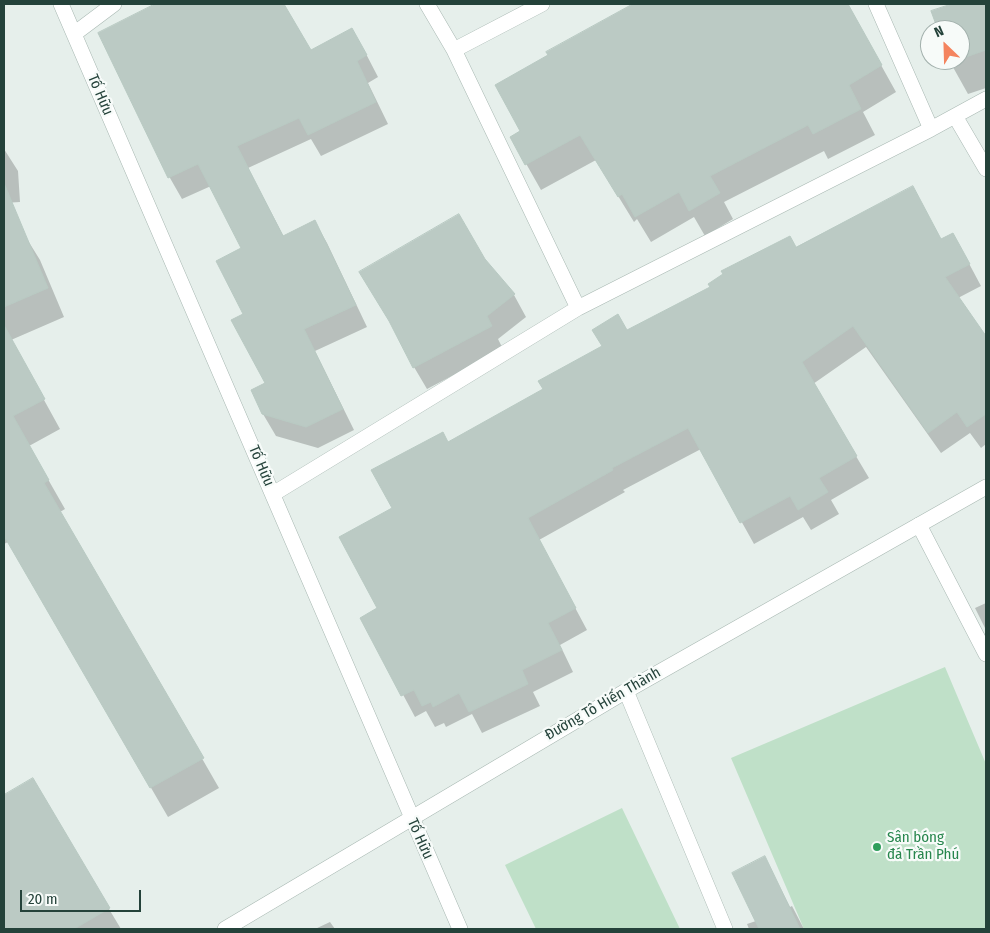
<!DOCTYPE html>
<meta charset="utf-8">
<style>
body{margin:0}
#map{position:relative;width:990px;height:933px;overflow:hidden;background:#e6efeb;font-family:"Fira Sans Condensed",sans-serif}
canvas{display:block}
.frame{position:absolute;inset:0;border:5px solid #24423a;pointer-events:none}
.north{position:absolute;left:920px;top:20px;width:50px;height:50px;box-sizing:border-box;background:#f7fbf9;border:1px solid #a3b1ad;border-radius:50%;rotate:336deg;font-size:14px;font-weight:700;line-height:20px;text-align:center;color:#24423a}
.north::after{content:'';display:block;margin:auto;width:18px;height:22px;background:#f4845f;clip-path:polygon(50% 0,100% 100%,50% 72%,0 100%)}
.scale{position:absolute;left:20px;top:890px;width:121px;height:22px;box-sizing:border-box;border:2px solid #24423a;border-top:0;padding-left:6px;font-size:15px;line-height:18px;white-space:nowrap;color:#24423a;-webkit-text-stroke:4px #f7fbf9;paint-order:stroke}
</style>
<div id="map">
<canvas width="990" height="933"></canvas>
<div class="frame"></div>
<div class="north">N</div>
<div class="scale">20 m</div>
</div>
<script>
const c = document.querySelector('canvas').getContext('2d');
c.lineJoin = 'round';
function fill(path, color) {
  c.fillStyle = color;
  c.fill(path, 'evenodd');
}
function strokePath(path, color, width, dash) {
  c.strokeStyle = color;
  c.lineWidth = width;
  c.lineCap = dash ? 'butt' : 'round';
  c.setLineDash(dash || []);
  c.stroke(path);
}
function label(font, color, halo, rows, align = 'center') {
  c.font = font + ' "Fira Sans Condensed",sans-serif';
  c.lineWidth = 4.5;
  c.setLineDash([]);
  c.textBaseline = 'middle';
  c.strokeStyle = halo;
  c.fillStyle = color;
  for (const [text, x, y, turn = 0] of rows) {
    c.save();
    c.translate(x, y);
    c.rotate((+turn || 0) * Math.PI / 180);
    c.textAlign = isNaN(turn) ? turn : align;
    if (halo) c.strokeText(text, 0, 0);
    c.fillText(text, 0, 0);
    c.restore();
  }
}
const green = new Path2D(`
 M945,667L986,764V929H804L731,758Z
 M622,808L680,929H536L505,865Z`);
const shadow = new Path2D(`
 M158,4H283L310,51L364,50L378,77L368,83L388,124L321,156L311,139L248,168L284,237L315,222L327,243L367,327L315,351L354,430L318,448L276,436L263,414L266,384L244,314L243,249L211,186L182,199L170,178L99,33Z
 M636,4H847L896,92L863,112L875,135L828,159L824,151L724,202L733,219L705,236L694,217L651,242L637,219L634,222L596,160L541,190L511,137L521,131L550,56L548,53Z
 M956,4H986V88L968,94L949,60H960V30H939L933,12Z
 M4,149L18,171L20,202L4,203Z
 M9,210L40,260L64,317L11,340L60,429L29,446L65,509L60,512L219,788L168,817L8,542L4,544V212Z
 M941,240L965,256L981,286L958,298L986,338V444L981,448L970,433L941,453L866,347L813,384L869,478L831,500L839,514L811,530L803,517L754,544L701,449L623,490L625,492L539,540L587,630L560,645L573,672L533,692L540,706L482,733L472,714L446,727L444,723L435,727L426,711L415,717L362,618L379,609L394,508L448,443L545,390L603,347L627,331L796,249Z
 M484,260L514,295L526,317L498,339L503,349L427,389L414,367Z
 M986,603V630L975,608Z
 M32,780L109,909L121,929H4V797Z
 M765,858L790,907L792,906L804,929H749L747,924L756,921Z
 M330,922L335,929H315Z`);
const building = new Path2D(`
 M155,4H284L311,50L352,28L367,55L357,61L376,102L308,135L299,118L237,146L283,236L315,220L356,305L304,329L343,409L306,427L262,414L251,390L265,383L231,320L243,314L216,261L241,248L198,164L168,178L98,33Z
 M633,4H848L882,65L849,85L861,109L813,134L808,125L710,176L720,193L689,211L679,192L635,217L622,194L618,197L580,135L525,165L510,137L520,131L495,85L548,55L546,52Z
 M952,4H986V50L960,59V30H938L931,11Z
 M4,183L48,288L4,307Z
 M913,186L941,239L953,233L970,264L945,277L986,336V414L967,427L957,412L928,433L853,326L802,362L857,456L819,478L828,492L798,510L790,496L740,523L688,428L612,468L613,470L528,518L576,608L548,623L562,650L522,670L528,684L469,712L459,693L433,707L431,702L422,706L414,690L401,696L360,618L377,608L339,537L392,508L371,470L443,432L448,442L543,389L538,381L602,346L592,330L618,314L627,330L710,287L708,284L723,274L721,271L790,236L796,247Z
 M459,214L485,259L515,294L487,316L492,326L413,368L389,321L359,272Z
 M4,325L45,399L13,416L49,480L44,483L204,758L150,788L4,536Z
 M33,778L110,908L74,929H4V795Z
 M765,856L800,929H759L732,873Z`);
const service = new Path2D(`
 M626,691L725,929`);
const minor = new Path2D(`
 M61,4L460,929
 M427,4L454,50L578,308
 M876,4L931,129
 M74,34L114,4
 M454,50L542,4
 M955,116L986,169
 M273,494L578,308L931,129L986,99
 M919,525L986,654`);
const tertiary = new Path2D(`
 M225,929L626,691L986,487`);
const markers = [
 [877,847,5,"#2e9e5b"]
];
const streetNames = [
 ["Tố Hữu",100,95,67],
 ["Tố Hữu",261,466,67],
 ["Đường Tô Hiến Thành",603,704,-30],
 ["Tố Hữu",420,839,66]
];
const leisureNames = [
 ["Sân bóng",887,838],
 ["đá Trần Phú",887,855]
];
fill(green, '#bfe0c8');
fill(shadow, '#0003');
fill(building, '#bbcac4');
strokePath(building, '#b8c9c2', 1);
strokePath(service, '#a8b8b2', 16);
strokePath(minor, '#a8b8b2', 16);
strokePath(tertiary, '#a8b8b2', 16);
strokePath(service, '#fff', 15);
strokePath(minor, '#fff', 15);
strokePath(tertiary, '#fff', 15);
for (const [x, y, r, color] of markers) {
  const dot = new Path2D();
  dot.arc(x, y, r, 0, 2 * Math.PI);
  c.fillStyle = color;
  c.fill(dot);
  strokePath(dot, '#f7fbf9', 2);
}
label('15px', '#24423a', '#f7fbf9', streetNames);
label('15px', '#27864d', '#f7fbf9', leisureNames, 'left');
</script>
